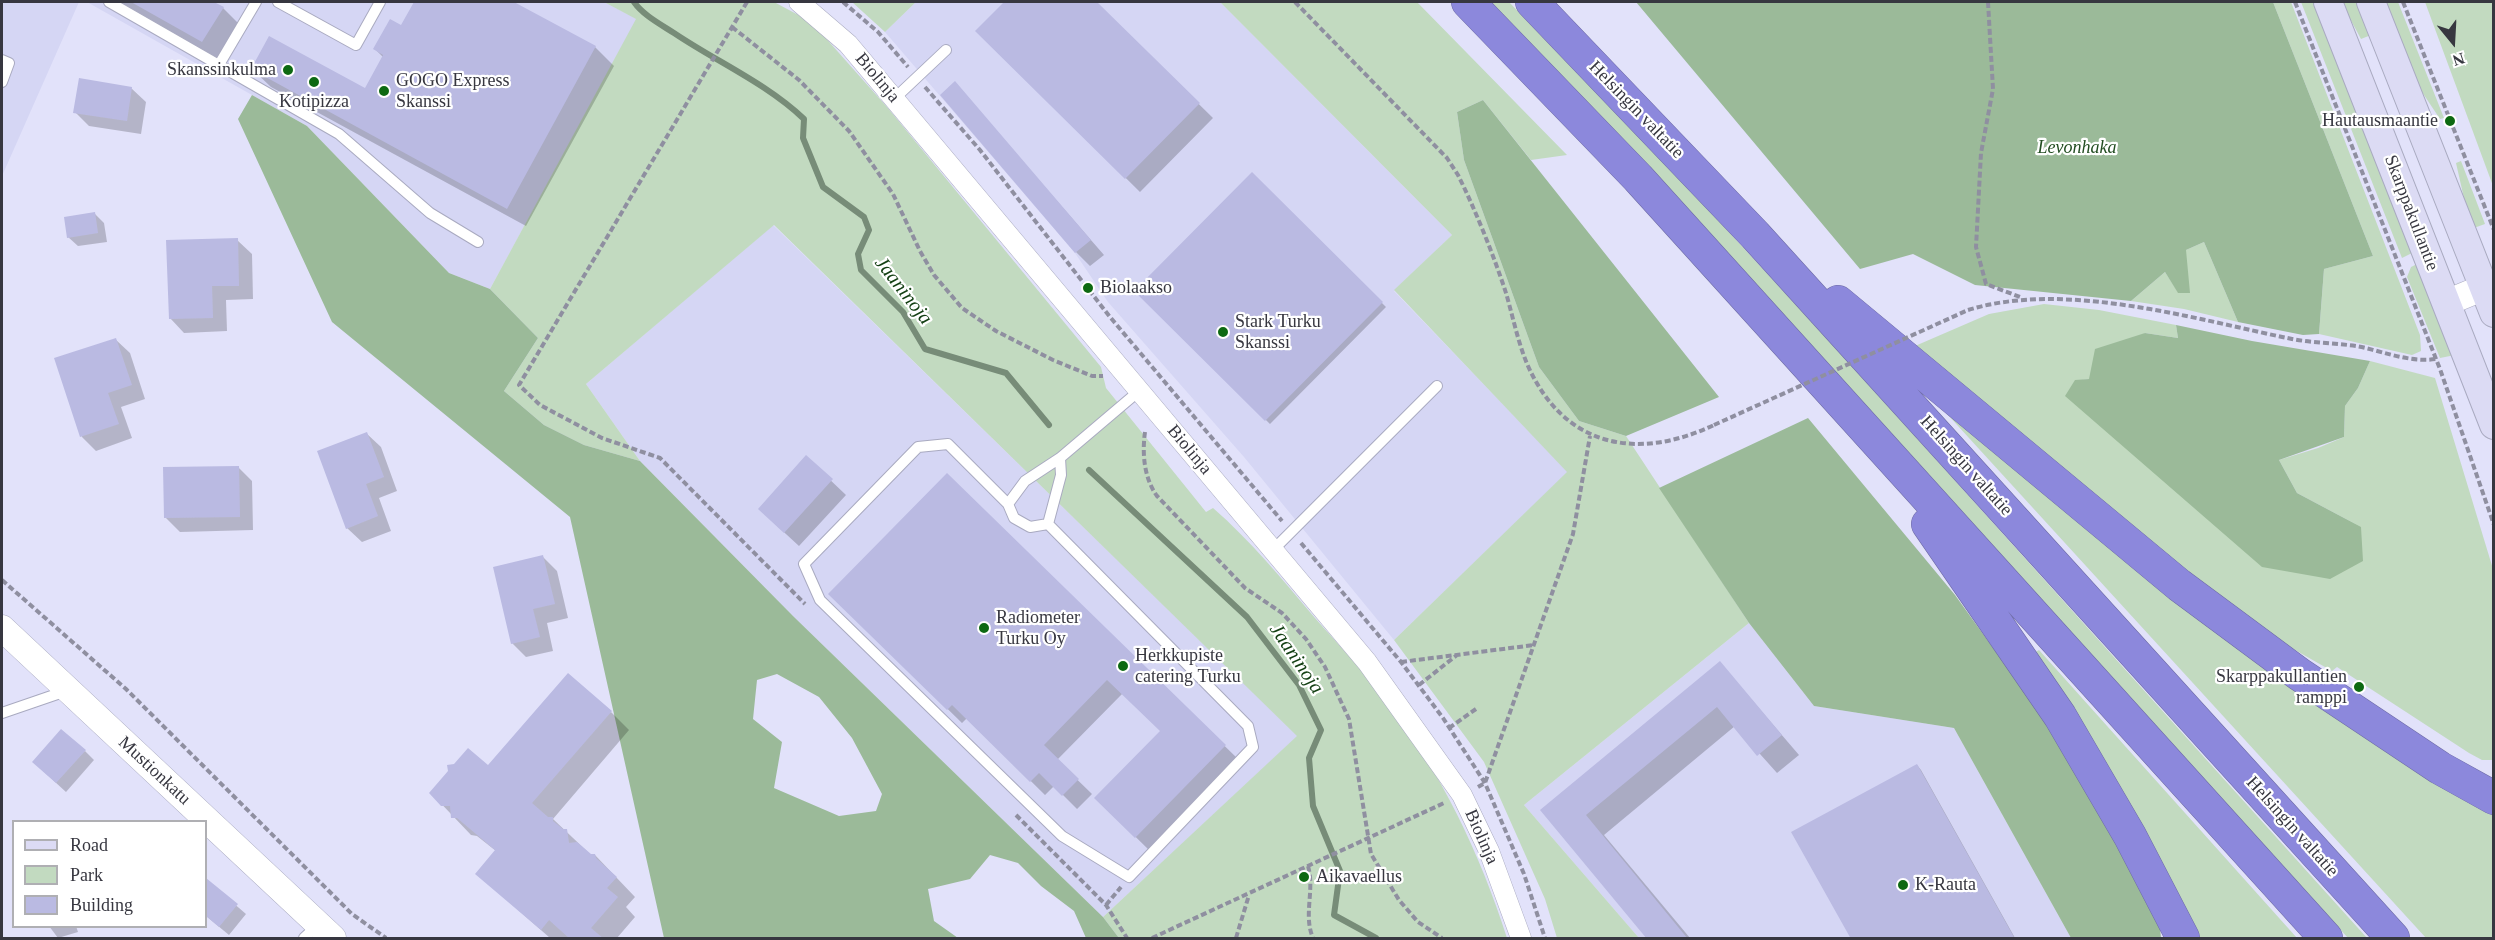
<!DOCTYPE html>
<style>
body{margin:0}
#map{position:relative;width:2495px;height:940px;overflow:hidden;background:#e2e2fa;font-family:"Times New Roman",serif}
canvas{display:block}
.frame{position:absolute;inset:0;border:3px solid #373740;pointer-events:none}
.legend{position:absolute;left:12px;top:820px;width:195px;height:108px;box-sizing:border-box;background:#fff;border:2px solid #afafb3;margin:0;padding:8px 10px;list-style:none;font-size:18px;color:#373740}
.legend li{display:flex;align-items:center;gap:12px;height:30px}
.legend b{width:30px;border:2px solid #afafb3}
.north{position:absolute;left:2423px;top:12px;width:60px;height:60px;-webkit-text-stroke:4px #fff;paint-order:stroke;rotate:162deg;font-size:16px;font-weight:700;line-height:24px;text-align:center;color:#373740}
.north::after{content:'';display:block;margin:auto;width:21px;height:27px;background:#373740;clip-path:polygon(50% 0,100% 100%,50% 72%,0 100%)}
</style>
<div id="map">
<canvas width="2495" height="940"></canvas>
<div class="frame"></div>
<ul class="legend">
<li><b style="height:8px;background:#dcdbf4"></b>Road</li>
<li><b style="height:16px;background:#c2dac0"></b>Park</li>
<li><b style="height:16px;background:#babae2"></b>Building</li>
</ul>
<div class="north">N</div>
</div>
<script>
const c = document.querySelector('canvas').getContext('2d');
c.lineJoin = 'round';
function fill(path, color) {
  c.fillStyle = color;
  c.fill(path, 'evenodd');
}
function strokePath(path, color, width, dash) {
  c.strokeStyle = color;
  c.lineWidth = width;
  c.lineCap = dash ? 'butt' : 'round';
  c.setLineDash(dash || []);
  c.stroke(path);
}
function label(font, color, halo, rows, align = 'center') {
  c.font = font + ' "Times New Roman",serif';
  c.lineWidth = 4.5;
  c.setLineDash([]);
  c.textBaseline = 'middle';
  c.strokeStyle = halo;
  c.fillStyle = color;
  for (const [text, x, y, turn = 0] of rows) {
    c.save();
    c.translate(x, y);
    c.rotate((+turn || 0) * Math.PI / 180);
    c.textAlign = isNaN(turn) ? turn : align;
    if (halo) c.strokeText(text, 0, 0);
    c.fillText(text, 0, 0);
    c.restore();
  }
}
const built = new Path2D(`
 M2,2H79L2,176Z
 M87,2H604L637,19L490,289L449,273L307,126Z
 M916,2H1220L1452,235L1394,291L1568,472L1394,640L1244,457L1108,302L1075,253L885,32Z
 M773,225L1298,736L1103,917L793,616L640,461L586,384Z
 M1749,623L1814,706L1954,728L2071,938H1639L1524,805Z`);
const green = new Path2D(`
 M604,2H774L804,18L823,35L887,107L1101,367L1106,388L1206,512L1213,508C1251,541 1282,579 1315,618C1339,645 1364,672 1386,701C1441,772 1480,853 1507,938H1119L1103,917L1297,736L774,225L586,384L640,461L584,445L544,425L504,391L538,338L490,289L636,19Z
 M852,2H916L885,32Z
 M1220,2H1417L1567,155L1531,160L1483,100L1457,112L1464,160L1539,367L1579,421L1626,436L1749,623L1524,805L1639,938H1557L1545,899L1484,762L1394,640L1567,472L1394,290L1452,235Z
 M1489,2H1509L1692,192L1831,343L2367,938H2348L1816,350Z
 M2273,2H2291L2420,335L2421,351L2412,355L2319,334L2324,269L2373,256Z
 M2301,2H2316L2414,252L2402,258Z
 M2341,2H2358L2371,35L2361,39Z
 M2381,2H2398L2444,118L2440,119L2408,71Z
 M2425,2H2493V186Z
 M2461,161L2485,224L2471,229L2456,163Z
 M2204,242L2238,322L2184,309L2131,301L2165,272L2178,292L2186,250Z
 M2419,263L2455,355L2440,358L2407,277L2411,267Z
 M2044,304L2099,310L2176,325L2178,338L2145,333L2089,379L2075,381L2361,527L2297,493L2279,460L2318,448L2344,437L2345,406L2358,388L2370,361L2435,378L2493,569V760H2482L2469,753L2337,667L2332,671L2281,642L2114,515L1915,346L1989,314Z
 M1937,403L2493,810V938H2426Z
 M2039,650L2297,938H2192L2031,655Z`);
const forest = new Path2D(`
 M1636,2H2273L2373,256L2324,269L2319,334L2303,335L2238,322L2204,242L2186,250L2190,293H2178L2165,272L2131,301L1975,285L1913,254L1860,269Z
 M252,95L307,126L449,273L490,289L538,338L504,391L544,425L584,445L640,461L793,616L1103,917L1119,938H1086L1074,911L1041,886L1018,863L990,855L970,879L928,889L934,921L958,938H664L570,517L332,322L238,119ZM777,674L819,697L852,738L882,794L876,811L839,816L774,788L782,742L753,719L757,680Z
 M1483,100L1719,397L1626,436L1579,421L1539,367L1464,160L1457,112Z
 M2176,325L2252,341L2370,361L2358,388L2345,406L2344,437L2279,460L2297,493L2361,527L2363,561L2330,579L2262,567L2065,396L2075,380L2089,379L2095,349L2145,333L2178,338Z
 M1808,418L1955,595L2047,723L2159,917L2161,938H2071L1954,728L1814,706L1749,623L1659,488Z`);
const shadow = new Path2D(`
 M120,2H211L223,8L242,27L221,60Z
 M416,2H511L595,47L614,66L526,226L271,87L252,69L366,91L384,58L375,49L402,27Z
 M1006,2H1095L1213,118L1140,192L977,31Z
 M955,84L1104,255L1090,266L1076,252Z
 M131,88L146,102L141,134L89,126L75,112Z
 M1252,174L1386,307L1270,424L1136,291Z
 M95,214L104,223L107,242L78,246L68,237Z
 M237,240L252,254L253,299L226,300L227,331L184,333L170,318Z
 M115,339L130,353L145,399L121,407L132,438L96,451L82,437L56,359Z
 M366,433L381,447L397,491L379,498L391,531L362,542L347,528Z
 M806,457L846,495L799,546L774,523Z
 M238,467L252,481L253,530L180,532L165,517Z
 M947,475L1239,760L1150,851L1096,798L1161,731L1123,693L1057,760L1092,794L1077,809L1054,786L1045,795L967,718L962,723L830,594Z
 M543,557L557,571L568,618L547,623L553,651L526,657L512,643Z
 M1720,663L1799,755L1777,773L1735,726L1604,835L1690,938H1648L1542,810Z
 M611,712L629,730L553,819L591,855H595L635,897L626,907L635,917L617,938H550L477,874L496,851L477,836L471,835L431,793Z
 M85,751L94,760L66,792L43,771Z
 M1917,765L1921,770L2015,938H1853Z
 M210,883L246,914L229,935L206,916V888Z
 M49,926H76L78,932L58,938Z`);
const stream = new Path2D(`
 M634,2C643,15 660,24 674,33C717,62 766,83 804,119L803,138L823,187L864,217L869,230L858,254L861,270L903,312L925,349L1006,373L1049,425
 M1089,470L1247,617L1299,685L1321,730L1309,758L1313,806L1340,871L1334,915L1376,938`);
const building = new Path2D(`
 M131,2H214L224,7L202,42Z
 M414,2H514L596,46L507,209L251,69L269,36L365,88L383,55L373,49L390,19L401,25Z
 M1004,2H1097L1200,103L1125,179L975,31Z
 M79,78L132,87L127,121L73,113Z
 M955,81L1091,240L1075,253L940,95Z
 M1252,172L1383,302L1265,421L1134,291Z
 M95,212L98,233L67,238L64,217Z
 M238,238L239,286H212L213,318L169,319L166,240Z
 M116,338L132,385L108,393L119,424L80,437L54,358Z
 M367,432L384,477L366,484L378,516L346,529L317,451Z
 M806,455L833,479L784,533L758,509Z
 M239,466L240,517L164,518L163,467Z
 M947,473L1226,745L1135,838L1094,798L1160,731L1107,680L1044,745L1079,779L1062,796L1039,773L1030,782L952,705L947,710L828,594Z
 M543,555L555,604L533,609L540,637L511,644L493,567Z
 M1720,661L1782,735L1757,756L1717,707L1586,815L1688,939H1647L1540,810Z
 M568,673L612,711L532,803L548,817H553V821L563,829H567L569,843L577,842L591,854H595L596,858L617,877L607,888L618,897L591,928L604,939H570L549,920L541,930L475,874L495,850L457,818H451L450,806H441L429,793L448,771L447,765L454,764L468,748L488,765Z
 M61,729L86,750L56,783L32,762Z
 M1917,764L2015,939H1851L1791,832Z
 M206,878L238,904L219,927L206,916Z`);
const path = new Path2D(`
 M747,2L519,385L540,405L602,438L660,458L805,604
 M843,2L878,32L908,67
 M1295,2L1447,158L1458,175C1475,209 1494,256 1506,293C1513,317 1518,343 1528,366C1565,448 1638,461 1714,425
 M1988,2L1993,89L1981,153L1976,247L1986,284L2020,297
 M2295,2L2440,369L2494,525
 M2403,2L2494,230
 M732,27L799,80L849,131L893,194L920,251L934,275L962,308L996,331L1053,360L1092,376H1103
 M925,87L980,150L1110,317L1282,521
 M1968,310C2065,280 2194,319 2292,339C2313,343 2335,343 2356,346C2383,351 2409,363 2436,359
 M1145,432C1142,454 1144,478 1157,496L1245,588L1282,613L1306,639L1325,667L1349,719L1371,854L1399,900L1418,922L1442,938
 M1301,543L1401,662L1443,718L1485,783L1524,874L1545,938
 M2,580L126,689L352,914L386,938
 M1401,662L1534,645
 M1419,685L1457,655
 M1449,728L1476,709
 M1478,787L1485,783L1573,534L1590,436
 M1016,815L1106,905L1127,938
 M1308,866C1315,890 1303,915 1313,938
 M1106,905L1121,887
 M1152,938L1444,803
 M1236,938L1249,895`);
const service = new Path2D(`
 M109,2L339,134L430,213L478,242
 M278,2L356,45L380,2
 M2,60L9,63L2,82
 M220,63L256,2
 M894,99L946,50
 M948,444L1008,504L1014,518L1030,527L1048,524L1248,726L1253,747L1129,877L1062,836L820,600L804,564L918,447Z
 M1008,504L1025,481L1060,458L1139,391
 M1048,524L1061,475L1060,458
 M1273,550L1437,386
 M2,713L69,690
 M304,938L318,925`);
const minor = new Path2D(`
 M799,2L848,44L1367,662L1462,795L1489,851L1521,938`);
const tertiary = new Path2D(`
 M2446,303L2494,283
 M2,628L333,938`);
const secondary = new Path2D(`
 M2328,2L2494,425
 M2371,2L2494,313`);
const motorway = new Path2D(`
 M1468,2L1638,178L2326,938
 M1532,2L1755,235L2393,938
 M1838,302L2179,585L2299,674L2440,768L2494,798
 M1928,524L2060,716L2130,836L2183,938`);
const pathBridge = new Path2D(`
 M1714,425L1968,310`);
const markers = [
 [288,70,6,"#0d6912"],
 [314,82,6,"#0d6912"],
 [384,91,6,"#0d6912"],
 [2450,121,6,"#0d6912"],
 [1088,288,6,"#0d6912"],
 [1223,332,6,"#0d6912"],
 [984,628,6,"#0d6912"],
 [1123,666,6,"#0d6912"],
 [2359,687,6,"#0d6912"],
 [1304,877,6,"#0d6912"],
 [1903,885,6,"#0d6912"]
];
const poiNames = [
 ["Skanssinkulma",276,70,"right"],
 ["GOGO Express",396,81],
 ["Skanssi",396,102],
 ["Kotipizza",314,102,"center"],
 ["Hautausmaantie",2438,121,"right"],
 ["Biolaakso",1100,288],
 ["Stark Turku",1235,322],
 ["Skanssi",1235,343],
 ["Radiometer",996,618],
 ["Turku Oy",996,639],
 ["Herkkupiste",1135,656],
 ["catering Turku",1135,677],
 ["Skarppakullantien",2347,677,"right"],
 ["ramppi",2347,698,"right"],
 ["Aikavaellus",1316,877],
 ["K-Rauta",1915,885]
];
const streetNames = [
 ["Biolinja",877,78,50],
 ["Helsingin valtatie",1636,110,46],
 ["Skarppakullantie",2411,213,69],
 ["Biolinja",1189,450,50],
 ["Helsingin valtatie",1966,466,48],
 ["Mustionkatu",154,771,43],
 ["Helsingin valtatie",2292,827,48],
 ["Biolinja",1481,837,66]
];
const parkNames = [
 ["Levonhaka",2077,148]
];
const waterNames = [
 ["Jaaninoja",903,291,52],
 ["Jaaninoja",1296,659,56]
];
fill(built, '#d5d6f4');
fill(green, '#c2dac0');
fill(forest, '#9bba99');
fill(shadow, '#0003');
strokePath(stream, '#778c78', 6);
fill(building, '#babae2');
strokePath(service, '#a9aac0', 12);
strokePath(minor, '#a9aac0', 21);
strokePath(tertiary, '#a9aac0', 27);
strokePath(secondary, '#a9aac0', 30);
strokePath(motorway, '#6e6ca5', 34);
strokePath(path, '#8f8fa0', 4, [6, 3]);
strokePath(service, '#fff', 10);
strokePath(minor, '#fff', 20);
strokePath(tertiary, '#fff', 26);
strokePath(secondary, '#dcdbf4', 28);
strokePath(motorway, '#8c88dc', 33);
strokePath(pathBridge, '#8f8fa0', 4, [6, 3]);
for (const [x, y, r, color] of markers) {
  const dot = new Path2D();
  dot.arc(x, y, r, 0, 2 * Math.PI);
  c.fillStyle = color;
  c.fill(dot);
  strokePath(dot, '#fff', 2);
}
label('18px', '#373740', '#fff', poiNames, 'left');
label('18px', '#373740', '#fff', streetNames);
label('italic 18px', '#234e22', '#fff', parkNames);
label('italic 20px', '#144014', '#fff', waterNames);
</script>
